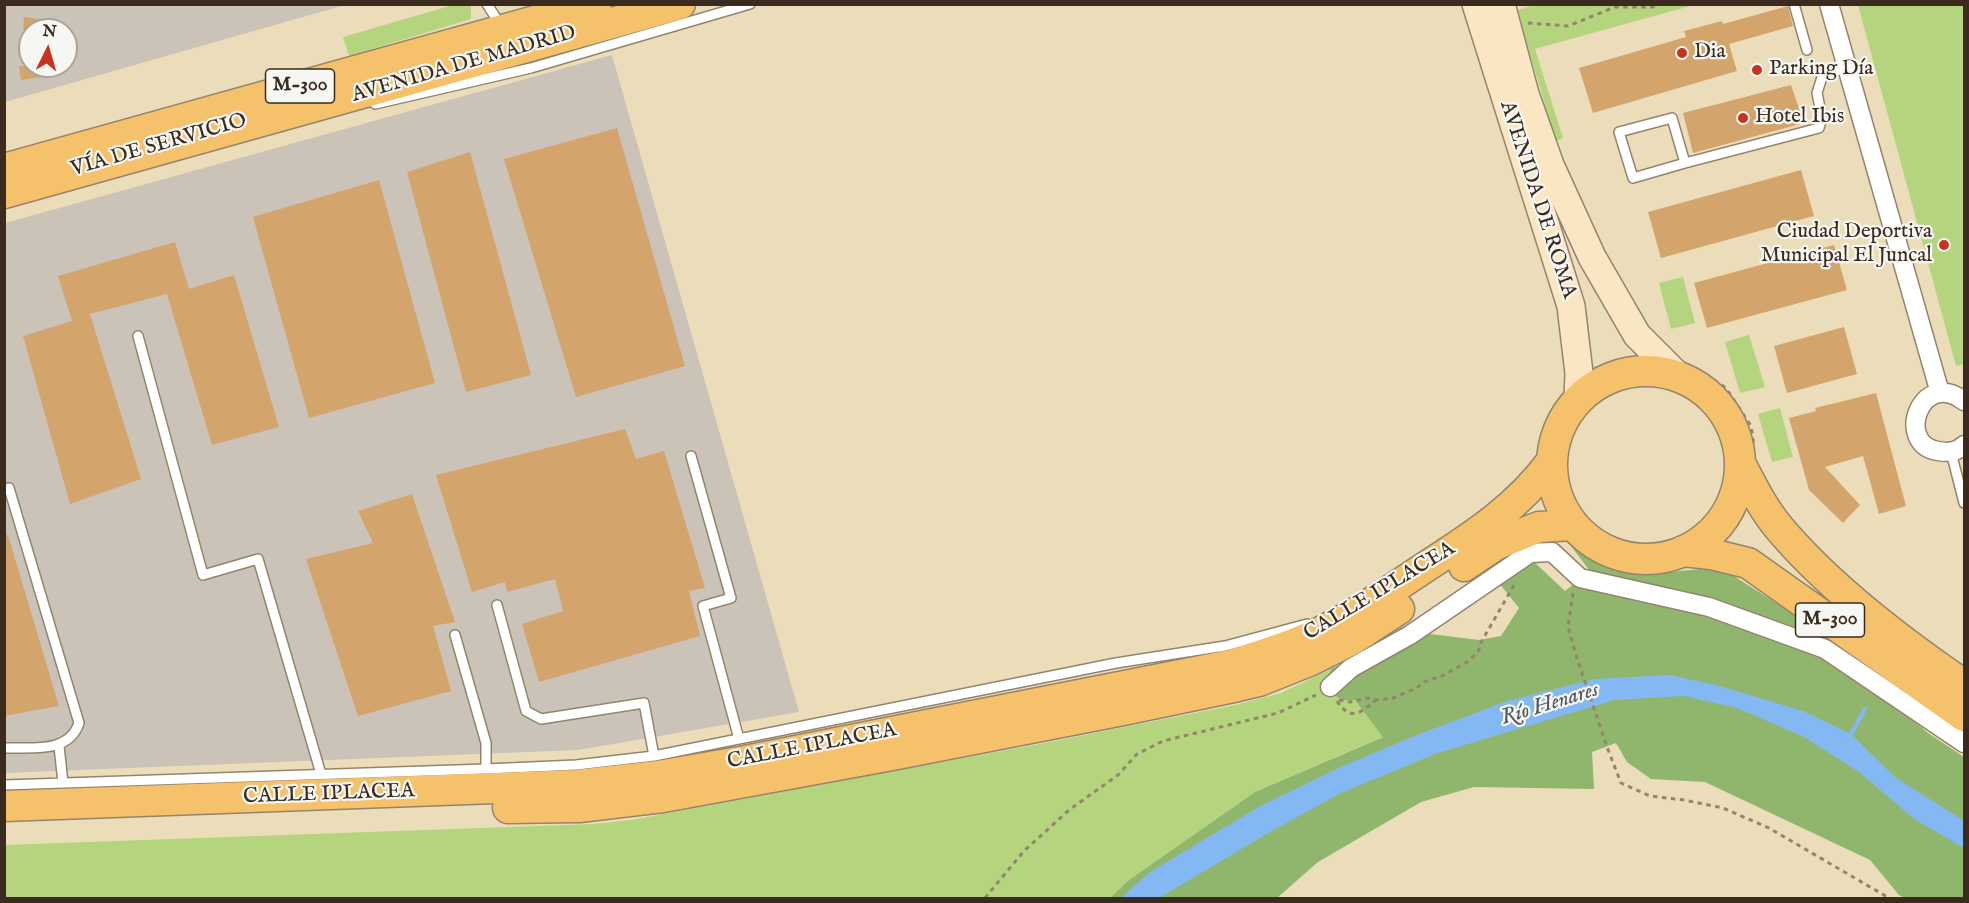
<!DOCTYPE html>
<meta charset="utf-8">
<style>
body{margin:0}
#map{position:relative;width:1969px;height:903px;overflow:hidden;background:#ecddba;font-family:"IM FELL English",serif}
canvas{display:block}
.frame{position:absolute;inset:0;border:6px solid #3b2a1e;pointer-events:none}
.north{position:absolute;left:18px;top:18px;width:60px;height:60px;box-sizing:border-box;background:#f6f6f2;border:2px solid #aba49d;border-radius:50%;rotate:5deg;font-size:16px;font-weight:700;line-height:24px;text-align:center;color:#3b2a1e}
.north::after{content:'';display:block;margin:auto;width:21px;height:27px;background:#c8321e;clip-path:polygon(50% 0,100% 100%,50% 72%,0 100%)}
</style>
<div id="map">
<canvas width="1969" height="903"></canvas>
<div class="frame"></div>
<div class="north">N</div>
</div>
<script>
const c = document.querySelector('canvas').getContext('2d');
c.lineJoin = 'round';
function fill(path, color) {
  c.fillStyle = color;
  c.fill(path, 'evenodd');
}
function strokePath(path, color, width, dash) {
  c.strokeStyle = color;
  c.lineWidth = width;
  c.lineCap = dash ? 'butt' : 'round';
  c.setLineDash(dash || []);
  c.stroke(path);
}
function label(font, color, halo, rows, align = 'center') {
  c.font = font + ' "IM FELL English",serif';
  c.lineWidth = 4.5;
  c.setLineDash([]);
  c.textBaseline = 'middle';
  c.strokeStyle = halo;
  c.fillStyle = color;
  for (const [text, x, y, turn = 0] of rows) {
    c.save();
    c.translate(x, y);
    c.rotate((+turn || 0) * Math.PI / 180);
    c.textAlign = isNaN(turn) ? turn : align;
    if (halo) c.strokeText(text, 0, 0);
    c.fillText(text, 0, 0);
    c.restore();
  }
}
const industrial = new Path2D(`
 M5,5H345L5,102ZM30,30H66V66H30Z
 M612,55L799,712L578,750L5,773V223Z`);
const green = new Path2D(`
 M1537,4L1694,5L1535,49L1563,138L1556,141L1519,18L1518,10Z
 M453,5H471V19L349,56L343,37Z
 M1858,5H1964V364L1956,366Z
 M1683,277L1695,323L1671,329L1659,283Z
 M1749,335L1765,387L1740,393L1725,342Z
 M1780,408L1793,457L1772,462L1758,414Z
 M1331,669L1328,685L1355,700L1384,736L1255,792L1129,880L1110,898H5L4,845L593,824L631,820L1029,746L1235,705L1281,693Z`);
const forest = new Path2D(`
 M1578,545L1615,567L1652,574L1700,569H1723L1801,619L1821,652L1887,698L1928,733L1964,757V898H1905L1899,895L1870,860L1705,782L1651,779L1627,762L1616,743L1592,752L1594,789L1474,787L1421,802L1318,862L1277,898H1110L1129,880L1255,792L1383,737L1355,700C1341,702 1334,697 1328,685L1331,669L1406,631L1479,640L1501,636L1519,608L1499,583L1532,560L1565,591L1590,571L1571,546Z`);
const water = new Path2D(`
 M1670,675L1716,685L1803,711L1851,734L1895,777L1964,821V848L1914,819L1859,772L1804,737L1737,708L1684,696L1614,700L1435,754L1341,793L1270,832L1159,898H1121L1150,872L1262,805L1343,766L1417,735L1507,701L1595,679Z`);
const stream = new Path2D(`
 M1849,738L1865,709`);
const building = new Path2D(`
 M1788,6L1793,26L1729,44L1737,71L1593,113L1579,68L1686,37L1684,31L1722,21L1723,24Z
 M24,17L62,22L61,30H23Z
 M19,66H61L62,74L21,80Z
 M1791,85L1804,123L1693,153L1683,113Z
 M617,128L685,366L576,397L504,159Z
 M470,152L531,375L466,392L407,172Z
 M1801,170L1814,216L1661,258L1648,212Z
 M379,180L435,383L309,418L253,217Z
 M175,242L189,289L234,275L279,427L212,445L167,294L90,314L141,479L70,504L23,336L72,321L58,276Z
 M1834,245L1847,290L1707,328L1694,283Z
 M1844,327L1857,374L1787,393L1774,346Z
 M1876,393L1906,506L1879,514L1863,456L1825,467L1860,505L1843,523L1809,490L1789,418L1816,411L1815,408Z
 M625,429L636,459L664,451L705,588L689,591L700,636L539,682L522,624L563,611L555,579L507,592L505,582L472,592L436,475Z
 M412,494L455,622L433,626L451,691L358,716L306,559L373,543L358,511Z
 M8,535L59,706L4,716V536Z`);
const path = new Path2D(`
 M1528,23L1568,26L1615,7H1653L1661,4
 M1699,370L1726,388L1751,426L1754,446
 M1573,593L1568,627L1577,658L1607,747L1621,783L1650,796L1684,800L1723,808L1769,828L1889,898
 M1339,700L1350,702L1367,698L1376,700L1393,698L1417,688L1422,683L1431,679L1438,678L1469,661L1479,650V646L1514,585
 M1337,701C1351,722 1360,713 1376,700
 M985,898L1024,851L1069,810L1118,775L1137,754L1163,741L1278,713L1316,695`);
const lane = new Path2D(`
 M487,4L501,26
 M1794,4L1807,50
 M375,104L531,68L750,4
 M1685,163L1633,178L1619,132L1672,118L1685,163L1819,128L1822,118L1817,93L1822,77L1846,67
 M138,336L203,575L258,559L321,774
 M1951,452L1964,503
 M691,456L731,598L703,606L739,739
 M4,489L9,488L79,723C69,754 31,747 4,748
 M497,605L526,711L541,719L644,703L654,756
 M455,635L486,743V769
 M59,746L63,783
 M4,785L486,769L576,765L654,756L1116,663L1225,646L1307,624`);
const street = new Path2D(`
 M1829,4L1940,393
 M1964,401C1921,368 1894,444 1938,451C1949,453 1957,452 1964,445
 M1330,687L1351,668L1410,635L1530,553L1552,552L1580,578L1709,607L1825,649L1964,743`);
const secondary = new Path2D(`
 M1476,4L1571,306L1579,373L1578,399
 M1501,4L1525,94L1550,165L1592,257L1637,335L1678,376`);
const primary = new Path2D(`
 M4,169L596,4
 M4,193L680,4
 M1552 465a94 94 0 1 1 188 0a94 94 0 1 1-188 0Z
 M1740,463C1752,486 1763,509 1780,529C1830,588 1901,642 1964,685
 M1683,551L1711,554L1748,563L1964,716
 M1464,566L1497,544L1539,527L1573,525
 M4,806L577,785L658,776L745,761L1231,665C1253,658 1275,651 1296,643C1344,624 1387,592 1430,564C1475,535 1519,506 1551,462
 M508,808L579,807L663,797L892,755L1123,710L1238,686L1259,681L1309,661L1353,639L1399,609`);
const markers = [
 [1682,53,6,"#c8321e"],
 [1757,70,6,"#c8321e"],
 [1743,118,6,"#c8321e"],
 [1944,245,6,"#c8321e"]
];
const shields = [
 [300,86,69],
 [1830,620,69]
];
const shieldNames = [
 ["M-300",300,86],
 ["M-300",1830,620]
];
const poiNames = [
 ["Dia",1694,53],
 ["Parking Día",1769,70],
 ["Hotel Ibis",1755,118],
 ["Ciudad Deportiva",1932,233,"right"],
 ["Municipal El Juncal",1932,257,"right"]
];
const streetNames = [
 ["AVENIDA DE MADRID",464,65,-16],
 ["VÍA DE SERVICIO",159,146,-16],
 ["AVENIDA DE ROMA",1537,200,72],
 ["CALLE IPLACEA",1380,592,-31],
 ["CALLE IPLACEA",812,747,-11],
 ["CALLE IPLACEA",329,795,-2]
];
const waterNames = [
 ["Río Henares",1550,705,-17]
];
fill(industrial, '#cbc3b8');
fill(green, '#b4d57d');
fill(forest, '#8fb66c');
fill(water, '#84b8f2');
strokePath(stream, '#84b8f2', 4.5);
fill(building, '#d3a56c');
strokePath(lane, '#94846c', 12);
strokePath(street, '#94846c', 21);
strokePath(secondary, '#94846c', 30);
strokePath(primary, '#94846c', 33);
strokePath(path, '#94846c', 3, [4.5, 4.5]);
strokePath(lane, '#fff', 9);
strokePath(street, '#fff', 18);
strokePath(secondary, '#fbe6c4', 27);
strokePath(primary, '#f5c16b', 30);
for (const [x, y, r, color] of markers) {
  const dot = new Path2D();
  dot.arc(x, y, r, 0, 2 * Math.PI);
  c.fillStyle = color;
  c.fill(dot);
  strokePath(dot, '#f6f6f2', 2);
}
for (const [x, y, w] of shields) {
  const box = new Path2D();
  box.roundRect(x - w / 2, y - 17, w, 34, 4.5);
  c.fillStyle = '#f6f6f2';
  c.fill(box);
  strokePath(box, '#3b2a1e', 1.5);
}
label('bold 20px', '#3b2a1e', null, shieldNames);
label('21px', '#3b2a1e', '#f6f6f2', poiNames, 'left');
label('21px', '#3b2a1e', '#f6f6f2', streetNames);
label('italic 22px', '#51555e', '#f6f6f2', waterNames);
</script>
